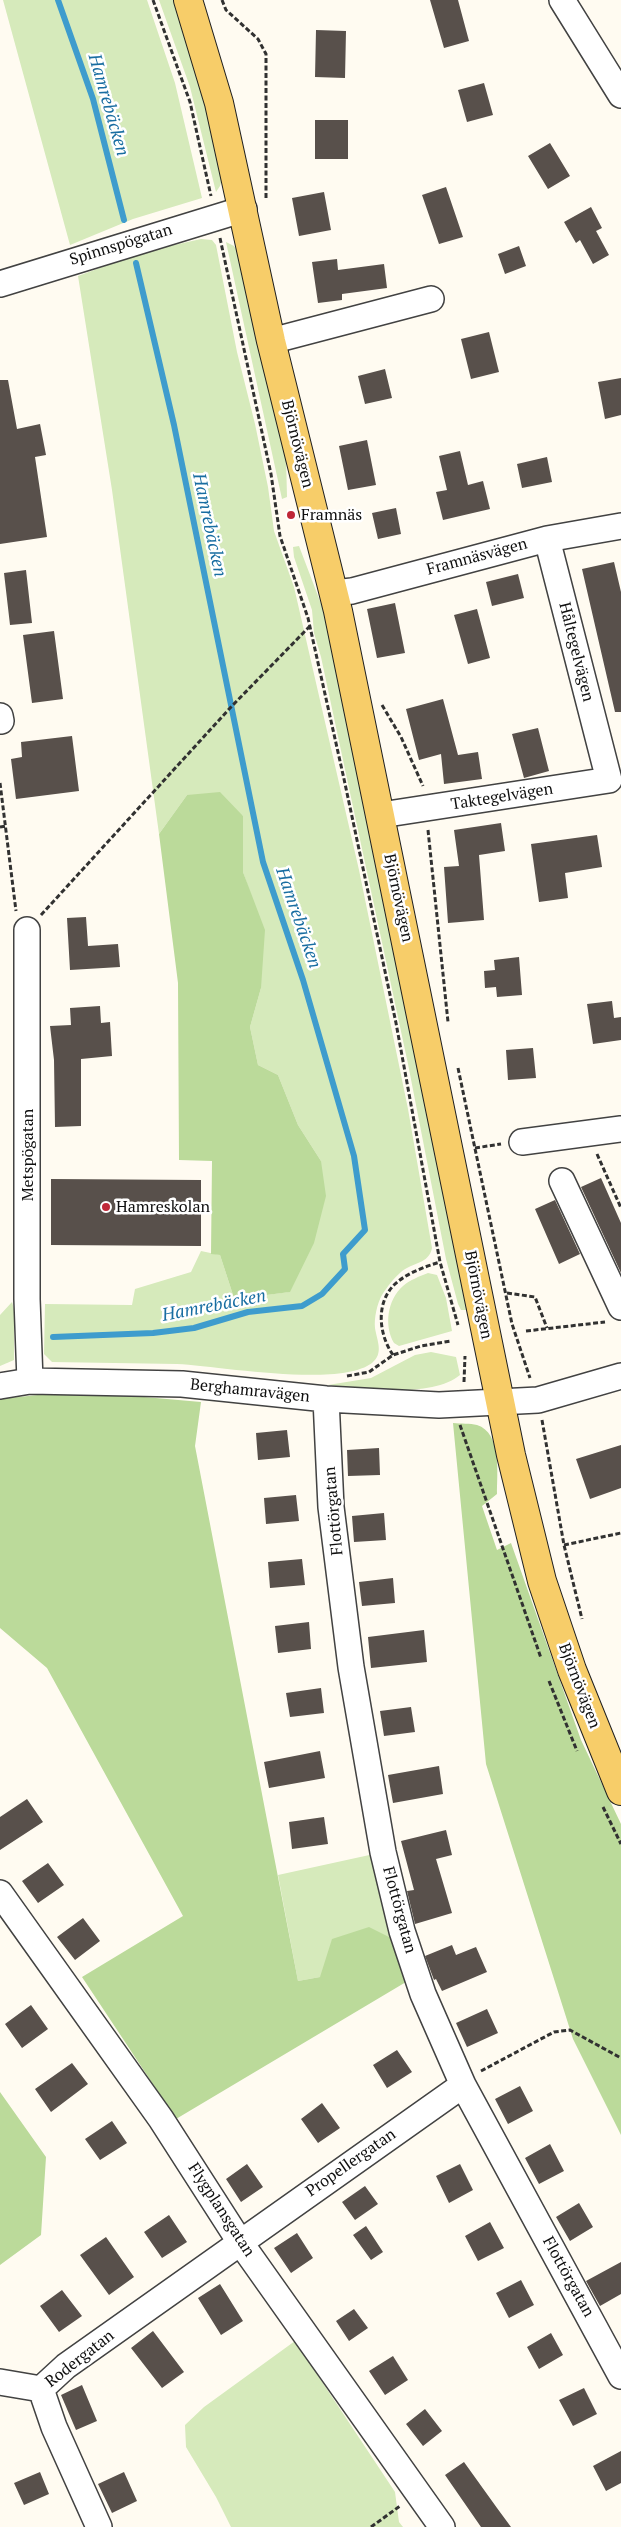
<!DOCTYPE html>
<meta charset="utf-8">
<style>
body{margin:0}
canvas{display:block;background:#fffbf1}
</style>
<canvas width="621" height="2527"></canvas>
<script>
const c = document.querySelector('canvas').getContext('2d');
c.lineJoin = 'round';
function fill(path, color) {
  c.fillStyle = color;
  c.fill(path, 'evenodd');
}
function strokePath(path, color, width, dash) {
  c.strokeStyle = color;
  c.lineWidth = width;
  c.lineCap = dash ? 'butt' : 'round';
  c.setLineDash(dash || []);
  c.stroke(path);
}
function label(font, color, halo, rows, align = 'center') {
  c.font = font + ' "PT Serif",serif';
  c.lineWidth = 5;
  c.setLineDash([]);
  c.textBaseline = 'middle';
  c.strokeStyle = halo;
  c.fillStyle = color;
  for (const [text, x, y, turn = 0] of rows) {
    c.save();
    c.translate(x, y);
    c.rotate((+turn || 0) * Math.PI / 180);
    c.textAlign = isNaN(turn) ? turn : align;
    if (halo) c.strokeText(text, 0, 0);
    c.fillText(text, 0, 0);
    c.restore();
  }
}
const green = new Path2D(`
 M3,0H147L175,83L202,198L133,219L70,245Z
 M159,0H175L205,97L223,175L220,186L216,192L190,87Z
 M201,239L212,240L216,245L237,352L255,424L268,487L274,531L294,587L359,870L408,1109L432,1248C429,1264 413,1262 401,1272C394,1278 387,1287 382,1295C377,1304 374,1318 375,1328C377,1341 384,1353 372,1363C339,1388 219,1366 177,1364C135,1363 93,1363 52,1362L44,1354L45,1304L132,1305L135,1289L191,1272L201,1251L220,1255L234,1298L233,1306L251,1297L289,1292L321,1161L298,1125L278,1075L258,1065L250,1027L261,988L253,901L243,872V816L187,795L159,834L112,490L78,276L143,252Z
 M226,242L234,246L240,255L286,457L287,497L282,499Z
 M299,546L323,609L361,782L466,1301V1310H461L458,1304L446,1259L408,1064L321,657L314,633L312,610L294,557L293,547Z
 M428,1273L437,1275L446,1298L452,1331L399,1346L394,1343C384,1326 387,1300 403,1286C410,1280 420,1276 428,1273Z
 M12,1302L14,1309V1360L0,1366V1315Z
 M431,1352L456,1357L460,1375C433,1398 362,1389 328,1385L371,1378L415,1355Z
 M374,1854L395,1940L320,1977L298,1981L278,1875Z
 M295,2341L395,2492L399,2522L403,2527H231L216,2497L186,2447L185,2425L204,2407Z`);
const forest = new Path2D(`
 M220,792L243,816V872L265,930L261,988L250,1027L258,1065L278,1075L298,1125L321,1161L326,1196L314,1243L290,1292L251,1297L232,1307L234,1298L220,1255L211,1254L212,1161L179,1160L178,983L159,834L187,795Z
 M47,1394H110L201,1402L195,1446L298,1981L320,1977L332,1939L369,1927L395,1940L406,1982L176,2119L82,1977L183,1916L47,1668L0,1628V1399Z
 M453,1423C461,1424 470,1423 477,1425C502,1433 497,1474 497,1494L482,1506L497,1550L511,1543L581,1740L621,1824V2135L573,2039L486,1764Z
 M0,2092L46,2157L41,2235L0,2265Z`);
const stream = new Path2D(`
 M58,0L93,99L124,220
 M53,1337L153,1333L194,1328L248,1312L302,1306L322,1294L345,1269L343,1254L365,1230L354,1156L303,980L263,862L174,425L136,263`);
const building = new Path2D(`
 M430,0H458L469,41L444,48Z
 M316,30L346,31L345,78L315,77Z
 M484,83L493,115L467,122L458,90Z
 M315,120H348V159H315Z
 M550,143L570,176L548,189L528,156Z
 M446,187L463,237L439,244L422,195Z
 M324,192L331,230L299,236L292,198Z
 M591,207L602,228L596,231L609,255L593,264L580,240L576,243L564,222Z
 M519,246L526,266L505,274L498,254Z
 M337,259L338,270L384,264L387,288L342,294V300L318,303L312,262Z
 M489,332L499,372L471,379L461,339Z
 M385,369L392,398L365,404L358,376Z
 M621,378V415L605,419L598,382Z
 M0,380H8L17,429L40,424L46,455L35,457L47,537L0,544Z
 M367,440L376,485L348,490L339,446Z
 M460,451L468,485L483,481L490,509L443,520L436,492L447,490L439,456Z
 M547,457L552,482L522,488L517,464Z
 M396,508L401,534L378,539L372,513Z
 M614,562L621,592V712H615L582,569Z
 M26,570L32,623L10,625L4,573Z
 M518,574L524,598L492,606L486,582Z
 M395,603L405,653L377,658L367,609Z
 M477,609L490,658L468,664L454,615Z
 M54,631L63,699L32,703L23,635Z
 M443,699L458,755L478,752L482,779L444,784L441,754L419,760L406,709Z
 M538,728L549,771L524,778L512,734Z
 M72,736L79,791L16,799L11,759L22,757L21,742Z
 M501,823L505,851L479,855L484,920L448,923L444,867L459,866L454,830Z
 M597,835L602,867L565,873L568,898L539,902L531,844Z
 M86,917L88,946L118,944L120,967L70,970L67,918Z
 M519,957L522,995L497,997L496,987L485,988L484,971L495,970L494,960Z
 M612,1001L614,1018L621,1017V1040L593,1044L587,1004Z
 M100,1006L101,1023L110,1022L112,1056L81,1059V1126L55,1127L54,1060L50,1026L71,1025L70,1008Z
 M533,1048L536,1078L508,1080L506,1050Z
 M601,1178L621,1223V1273L581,1187Z
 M51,1179L201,1180V1246L51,1245Z
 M555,1200L580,1254L559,1264L535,1209Z
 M287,1430L290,1457L258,1460L256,1433Z
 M621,1445V1488L590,1499L576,1459Z
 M379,1448L380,1475L348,1476L347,1450Z
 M296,1495L299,1521L266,1524L264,1498Z
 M384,1513L386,1540L354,1542L352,1516Z
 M302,1559L305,1585L270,1588L268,1562Z
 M393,1578L395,1603L362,1606L359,1582Z
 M309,1622L311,1649L278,1653L275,1626Z
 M424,1630L427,1662L371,1668L368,1637Z
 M321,1688L324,1713L290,1717L286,1693Z
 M411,1707L415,1732L384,1736L380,1711Z
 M320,1751L325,1778L269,1788L264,1762Z
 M439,1766L443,1794L393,1803L388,1775Z
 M27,1799L43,1822L0,1850V1817Z
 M324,1817L328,1844L292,1849L289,1822Z
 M446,1830L452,1855L436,1859L452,1913L415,1924L407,1891L414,1890L401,1841Z
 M48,1863L64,1885L38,1903L22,1881Z
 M83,1918L100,1941L75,1960L57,1937Z
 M452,1945L456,1955L476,1947L487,1972L442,1991L436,1979L434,1980L425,1956Z
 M31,2005L48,2029L22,2048L5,2024Z
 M487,2009L498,2033L467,2047L456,2023Z
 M397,2050L412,2072L387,2088L373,2065Z
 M72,2063L88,2084L51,2112L35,2089Z
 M520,2086L533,2111L508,2124L495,2099Z
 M322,2103L340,2128L318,2143L301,2119Z
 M112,2121L127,2143L100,2160L85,2139Z
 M550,2144L564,2171L539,2184L525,2158Z
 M247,2164L263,2187L241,2202L226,2179Z
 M460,2164L473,2190L449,2203L436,2176Z
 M365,2186L378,2204L355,2220L342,2202Z
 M579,2203L593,2227L570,2241L556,2217Z
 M169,2215L187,2242L162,2258L144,2232Z
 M490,2222L504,2248L478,2261L465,2236Z
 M366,2226L383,2252L371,2260L353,2235Z
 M297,2233L313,2258L291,2273L274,2248Z
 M106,2237L134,2277L109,2295L80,2255Z
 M621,2262V2294L600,2306L586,2281Z
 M521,2280L534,2305L509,2318L496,2293Z
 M220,2284L243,2321L221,2335L198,2298Z
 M62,2290L82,2316L59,2332L40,2306Z
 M354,2309L368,2328L349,2341L336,2321Z
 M153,2331L184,2372L162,2388L131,2348Z
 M551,2333L563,2355L539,2369L527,2347Z
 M393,2356L408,2380L385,2395L369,2371Z
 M82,2385L97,2421L76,2430L61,2395Z
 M584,2388L597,2414L573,2426L559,2400Z
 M425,2409L442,2431L423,2446L406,2424Z
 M621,2451V2483L606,2491L593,2466Z
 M464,2462L497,2508L511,2527H481L445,2475Z
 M40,2472L49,2494L24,2505L14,2483Z
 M124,2472L137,2501L112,2513L98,2484Z`);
const path = new Path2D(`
 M153,0L190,102L211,196
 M222,0L226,10L258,39L266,54V198
 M220,238L271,474L280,536L308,618L344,779L396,1023L440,1262L458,1325
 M382,705L401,737L423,786
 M0,783L16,911
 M0,827L6,826
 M428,830L448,1022
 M41,915L231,707L309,627
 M458,1068L512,1324L530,1378
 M475,1148L501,1144
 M597,1154L621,1208
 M507,1293L535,1297L547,1328
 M526,1331L605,1322
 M393,1355C379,1335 375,1303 395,1284C407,1273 424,1267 440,1262
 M347,1376L369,1372L393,1355L421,1346L451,1341
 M464,1382L465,1356
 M542,1420L564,1545L582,1619
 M460,1425L541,1658
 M564,1545L621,1533
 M549,1681L577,1751
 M603,1807L621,1844
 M481,2071L554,2032L570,2030L621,2058
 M371,2527L400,2506`);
const minor = new Path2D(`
 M562,0L621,95
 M0,284L244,209
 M271,341L431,299
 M334,593L352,591L547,539L621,526
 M0,716L1,721
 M381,815L609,780L547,539
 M27,930V1299L30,1381
 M522,1142L621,1129
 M562,1181L621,1307
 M0,1386L30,1381L182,1384L326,1399L439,1405L538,1400L621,1376
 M326,1399L331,1507L351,1667L383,1852L402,1931L423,1994L463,2085L621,2376
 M0,1893L161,2119L240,2242L442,2527
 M0,2382L41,2389
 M41,2389L66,2366L463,2085
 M41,2389L54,2427L99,2527`);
const major = new Path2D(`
 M188,0L219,103L271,341L338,611L511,1455L542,1581L572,1670L621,1791`);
const markers = [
 [291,515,5,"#bf2737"],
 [106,1207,5,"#bf2737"]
];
const streetNames = [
 ["Spinnspögatan",121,245,-17],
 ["Björnövägen",297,444,76],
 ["Framnäsvägen",477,557,-15],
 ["Håltegelvägen",576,652,76],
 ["Taktegelvägen",502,797,-9],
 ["Björnövägen",398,898,78],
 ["Metspögatan",28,1155,-90],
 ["Björnövägen",478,1295,79],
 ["Berghamravägen",250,1391,6],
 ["Flottörgatan",334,1511,-95],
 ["Björnövägen",579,1686,69],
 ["Flottörgatan",399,1910,75],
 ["Propellergatan",351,2163,-35],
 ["Flygplansgatan",221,2210,57],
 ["Flottörgatan",568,2277,61],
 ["Rodergatan",80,2359,-38]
];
const poiNames = [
 ["Framnäs",301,515],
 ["Hamreskolan",116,1207]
];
const waterNames = [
 ["Hamrebäcken",108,105,74],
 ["Hamrebäcken",209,525,78],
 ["Hamrebäcken",298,918,71],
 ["Hamrebäcken",214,1306,-11]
];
fill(green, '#d6eabb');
fill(forest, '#bbda9a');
strokePath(stream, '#3e9ccd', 6);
fill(building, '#58504b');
strokePath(minor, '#424242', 28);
strokePath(major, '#202020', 30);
strokePath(path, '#313131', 3, [5, 2.5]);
strokePath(minor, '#fff', 25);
strokePath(major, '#f7cd69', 28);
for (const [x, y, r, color] of markers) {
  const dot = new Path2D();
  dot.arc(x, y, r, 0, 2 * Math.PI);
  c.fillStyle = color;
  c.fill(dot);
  strokePath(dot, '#fff', 2);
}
label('16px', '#0f0f0f', '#fff', streetNames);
label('16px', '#0f0f0f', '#fff', poiNames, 'left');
label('italic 18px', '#186da1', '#fff', waterNames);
</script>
